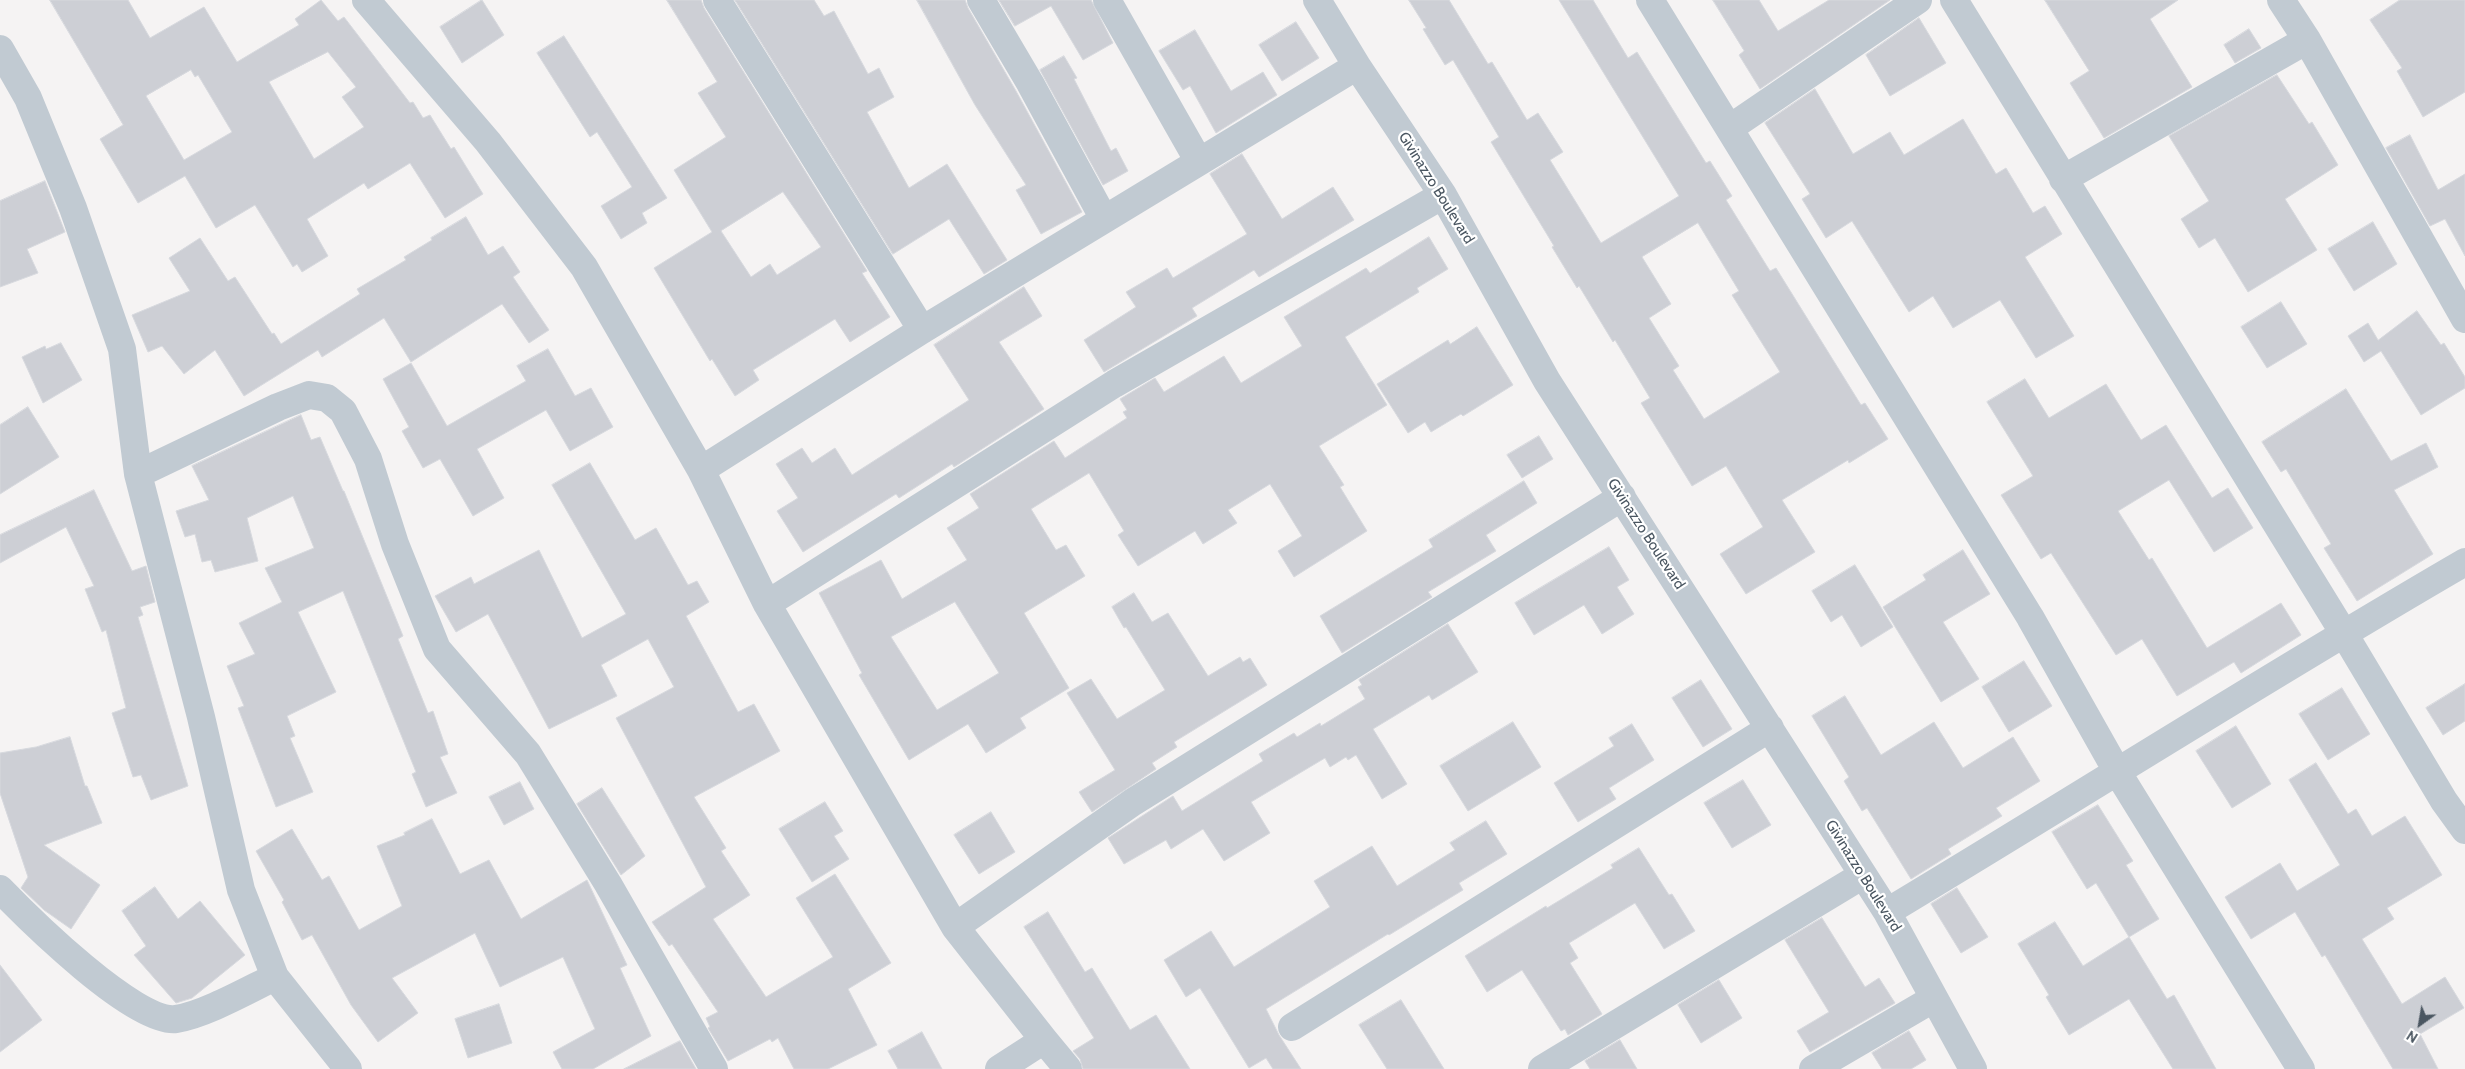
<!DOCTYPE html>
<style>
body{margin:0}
#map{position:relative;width:2465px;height:1069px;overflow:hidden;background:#f5f3f3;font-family:Cabin,sans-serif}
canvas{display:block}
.north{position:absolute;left:2395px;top:999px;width:50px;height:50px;-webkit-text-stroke:4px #fff;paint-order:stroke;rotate:212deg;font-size:14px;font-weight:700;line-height:20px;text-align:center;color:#4a5661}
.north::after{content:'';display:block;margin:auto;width:18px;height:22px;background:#4a5661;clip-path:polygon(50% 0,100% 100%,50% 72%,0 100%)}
</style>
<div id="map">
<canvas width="2465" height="1069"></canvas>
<div class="north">N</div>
</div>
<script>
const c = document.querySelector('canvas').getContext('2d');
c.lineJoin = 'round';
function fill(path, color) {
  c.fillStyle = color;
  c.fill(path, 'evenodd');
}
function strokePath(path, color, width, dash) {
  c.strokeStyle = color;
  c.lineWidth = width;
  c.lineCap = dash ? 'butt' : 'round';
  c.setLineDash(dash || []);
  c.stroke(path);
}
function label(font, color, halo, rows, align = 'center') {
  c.font = font + ' Cabin,sans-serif';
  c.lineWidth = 4.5;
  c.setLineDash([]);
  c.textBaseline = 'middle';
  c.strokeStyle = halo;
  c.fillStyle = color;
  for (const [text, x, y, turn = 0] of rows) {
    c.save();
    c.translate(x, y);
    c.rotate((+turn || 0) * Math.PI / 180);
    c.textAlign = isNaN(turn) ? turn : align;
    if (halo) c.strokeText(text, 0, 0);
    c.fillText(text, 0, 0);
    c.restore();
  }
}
const building = new Path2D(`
 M50,0H128L150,38L204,7L237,62L299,25L295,19L321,0L338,21L344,17L410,103L413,102L423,118L430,115L451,149L454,147L483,194L445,218L410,163L368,189L364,183L307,219L328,256L302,272L297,264L293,267L255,205L216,228L185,176L138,203L100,139L123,125ZM328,52L356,87L342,97L364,127L314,159L269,82ZM191,70L195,77L198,75L232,132L184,160L146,96Z
 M482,0L504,35L462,63L440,27Z
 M667,0H701L704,8L867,271L862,273L890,317L850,342L835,319L753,370L759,380L735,396L712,359L710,361L654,268L712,232L674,170L726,137L698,93L717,82ZM783,192L821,247L777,275L770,264L751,277L721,231Z
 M735,0H814L824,16L834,11L868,74L879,68L894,97L867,112L909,188L947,164L1007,260L984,274L949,219L893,254Z
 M917,0H965L968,8L1016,91L1082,212L1041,234L1016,190L1026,185L975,105Z
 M999,0H1091L1113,43L1083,60L1051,6L1015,26Z
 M1409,0H1449L1488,64L1492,62L1527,120L1538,113L1563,152L1550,160L1601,243L1679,196L1559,0H1593L1628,58L1637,52L1706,163L1710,161L1732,196L1726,200L1770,271L1776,268L1861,405L1865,403L1888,439L1849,463L1848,460L1782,500L1815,552L1746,594L1720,554L1763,527L1726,466L1692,486L1641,403L1650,398L1615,340L1613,342L1579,286L1577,288L1552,247L1554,246L1491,142L1499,137L1453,60L1445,65L1423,29L1426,28ZM1698,223L1739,291L1732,295L1780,372L1704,419L1673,370L1679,366L1649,318L1671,304L1642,257Z
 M1713,0H1759L1778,31L1829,0H1890L1760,89L1739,55L1744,51Z
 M2045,0H2178L2150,19L2192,87L2104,138L2070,83L2089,71Z
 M2400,0H2465V92L2423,117L2397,71L2402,68L2370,20Z
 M1919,18L1946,63L1890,96L1866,55Z
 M1296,22L1319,58L1282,81L1259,45Z
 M2249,29L2261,48L2235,63L2224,45Z
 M1195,30L1231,91L1263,72L1277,95L1216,133L1190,86L1183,90L1159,51Z
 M564,36L667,198L642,213L647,223L621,239L601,206L632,187L597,132L590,137L537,53Z
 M1064,56L1077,78L1074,79L1111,151L1116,148L1128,171L1103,185L1040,70Z
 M2277,75L2309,124L2312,122L2338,165L2285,199L2317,250L2248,292L2215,238L2199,248L2181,219L2209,201L2169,136Z
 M1815,89L1853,154L1890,132L1904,155L1963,119L1996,174L2006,168L2033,213L2045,206L2062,234L2025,257L2074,336L2036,358L2000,300L1953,328L1933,296L1909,312L1852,221L1826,238L1802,199L1810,194L1765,123Z
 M2410,135L2438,190L2465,174V256L2445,219L2430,226L2386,148Z
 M1242,154L1282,219L1333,187L1354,220L1259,277L1254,270L1192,308L1197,316L1104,372L1084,340L1136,307L1126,292L1167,268L1173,278L1247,234L1210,174Z
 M45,181L65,232L27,249L38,273L0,287V201Z
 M466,217L488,255L503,246L520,272L513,277L549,330L529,343L502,304L411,362L384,318L322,357L318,350L244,396L215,350L184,374L162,346L148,352L132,315L190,291L169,258L200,238L228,281L235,277L272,334L274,333L281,344L360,294L357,289L406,260L404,257L432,240L431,238Z
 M2373,222L2397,264L2354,291L2328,249Z
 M1429,237L1448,269L1417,288L1419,292L1345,337L1387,405L1319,446L1344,485L1340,487L1367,531L1294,577L1278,551L1302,536L1270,484L1228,510L1237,523L1203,544L1195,531L1138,566L1118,535L1124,531L1089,473L1031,509L1056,550L1066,545L1085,576L1024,613L1069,688L1020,718L1026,728L986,753L968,724L909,760L859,675L862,673L819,593L881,560L902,599L967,560L947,528L979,508L970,494L1054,441L1065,458L1127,418L1123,412L1127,410L1120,399L1155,378L1164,392L1224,356L1241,383L1302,346L1284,317L1366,268L1370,273ZM955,602L999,673L937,710L891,637Z
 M1024,287L1042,316L999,342L1044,409L954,467L952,464L899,498L896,494L803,552L777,511L798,498L776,464L802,448L812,463L835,448L852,475L969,400L934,345Z
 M2281,302L2307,344L2267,368L2241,327Z
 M2417,311L2441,345L2444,343L2465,377V388L2421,415L2381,351L2364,362L2348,336L2368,323L2378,340Z
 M1477,327L1513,385L1463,416L1461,414L1431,432L1425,422L1408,433L1377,384L1448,340L1450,344Z
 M61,343L82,380L43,403L22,357L45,346L46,349Z
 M548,349L575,396L591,388L613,427L570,451L546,410L477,449L504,498L473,516L440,459L423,468L402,431L409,427L383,379L411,363L447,426L526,381L517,366Z
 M2025,379L2049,418L2106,384L2141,440L2166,425L2212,498L2228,488L2253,528L2214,552L2169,480L2118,511L2149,560L2152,558L2207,648L2281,603L2301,635L2241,673L2234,662L2177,696L2142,639L2116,655L2051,553L2041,559L2001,495L2033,476L1987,402Z
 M2346,389L2391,461L2426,443L2438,467L2394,490L2433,554L2357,601L2324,548L2331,544L2286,469L2281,472L2262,442Z
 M28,407L59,457L0,494V425Z
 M301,415L311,440L320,437L343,491H344L403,636L398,639L428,713L433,711L448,754L440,757L457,793L426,807L412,774L416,772L343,591L298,612L336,692L287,716L295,736L290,738L313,792L276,807L238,708L244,706L227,666L255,654L239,623L282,602L265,568L314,548L293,496L247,518L258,561L215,572L211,560L202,562L195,534L185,537L176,511L209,500L192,466Z
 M1539,436L1553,459L1522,478L1507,455Z
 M590,463L635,540L656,528L688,585L697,581L709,602L686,616L738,712L754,704L780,751L694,797L726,848L721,851L750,895L713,919L766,997L833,957L796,898L835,874L891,963L848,989L877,1045L828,1069H794L778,1038L772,1042L770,1039L728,1061L708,1028L710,1027L706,1018L718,1012L672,944L669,946L652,922L706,887L616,718L674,687L648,639L601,665L617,696L549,729L488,614L456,632L435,596L471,577L474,584L539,550L582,638L626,614L552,485Z
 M1524,481L1537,503L1486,535L1496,551L1428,592L1432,597L1342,653L1320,616L1433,547L1429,540Z
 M94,490L132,571L146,566L155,602L140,607L143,615L138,617L188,786L151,800L141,775L133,777L112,713L126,708L106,630L102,632L85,589L94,586L66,527L0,563V535Z
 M1609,547L1629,580L1617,587L1634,614L1602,634L1584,605L1534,635L1515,603Z
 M1963,550L1990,594L1943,622L1979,679L1941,702L1883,607L1926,580L1923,575Z
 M1855,565L1893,627L1861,647L1842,615L1831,622L1812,591Z
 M1134,593L1152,622L1168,613L1208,676L1240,657L1243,662L1250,658L1267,685L1174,742L1177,747L1152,763L1156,769L1092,812L1079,792L1115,770L1067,693L1091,679L1117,719L1165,690L1126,627L1124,628L1112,607Z
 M1448,624L1478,672L1432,700L1429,695L1373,729L1407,784L1382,799L1356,755L1348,760L1346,757L1330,767L1325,758L1251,802L1270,833L1224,861L1203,829L1171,849L1166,840L1124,864L1108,838L1173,796L1182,811L1263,761L1259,754L1294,733L1297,737L1320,723L1321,726L1365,699L1358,687L1362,685L1359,680Z
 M2024,661L2052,706L2009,732L1982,687Z
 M1701,680L1732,729L1703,747L1672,698Z
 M2465,684V721L2443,735L2426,708Z
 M2342,688L2370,734L2328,760L2299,714Z
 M1845,696L1881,755L1934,722L1963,768L2013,737L2040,781L1996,808L2002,816L1948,849L1951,854L1911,879L1867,808L1862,811L1844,781L1849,777L1812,716Z
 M1513,722L1541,767L1468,811L1440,766Z
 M1632,724L1654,760L1609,788L1616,799L1578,822L1554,783L1614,746L1609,738Z
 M2236,726L2271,784L2232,808L2196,751Z
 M70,737L85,786H87L102,823L44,845L100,885L71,929L44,910L21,888L28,877L0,793V753L36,747Z
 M2316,763L2348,814L2356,809L2372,836L2405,816L2442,875L2387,908L2394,919L2362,939L2402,1004L2445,977L2464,1008L2420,1034L2438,1069H2393L2325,955L2322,957L2295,912L2251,939L2225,897L2280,863L2297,891L2340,865L2289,780Z
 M1743,780L1771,825L1732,848L1704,803Z
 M520,782L534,809L504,825L489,797Z
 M602,788L645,856L621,875L577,804Z
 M825,802L843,831L834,836L849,859L812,882L779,829Z
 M2098,805L2133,861L2126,865L2159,919L2129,937L2096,883L2087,889L2052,832Z
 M991,812L1015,852L979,874L954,835Z
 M432,819L460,874L489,860L521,919L587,880L627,965L620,968L651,1036L593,1069H562L553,1052L595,1029L563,957L500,987L475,933L392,978L418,1013L378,1042L351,1005L312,935L302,940L282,902L284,900L256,851L292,829L322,880L329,876L359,930L402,906L377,846L405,835L404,833Z
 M1486,821L1507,854L1459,883L1463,890L1389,935L1388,934L1266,1009L1279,1035L1301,1069H1273L1266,1058L1249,1068L1200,988L1186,997L1164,960L1211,931L1234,967L1330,907L1314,881L1372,846L1397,886L1455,850L1450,843Z
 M1639,848L1669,895L1672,894L1695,931L1664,949L1635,903L1569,943L1578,958L1570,963L1602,1014L1568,1035L1565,1029L1561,1031L1522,970L1487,992L1465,956L1546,906L1547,908L1613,868L1611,865Z
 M155,887L178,919L200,901L245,955L192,998L176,1003L134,955L146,946L122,911Z
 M1957,888L1988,937L1961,953L1931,904Z
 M1048,912L1085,972L1092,968L1130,1030L1156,1015L1190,1069H1083L1080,1059L1073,1051L1094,1038L1024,927Z
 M1822,918L1865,987L1879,978L1895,1003L1810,1052L1797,1031L1829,1012L1785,940Z
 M2055,922L2083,966L2129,937L2167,999L2174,995L2216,1069H2173L2129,999L2069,1035L2046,997L2049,995L2018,944Z
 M0,965L42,1020L0,1052Z
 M1719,980L1742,1018L1701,1043L1678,1005Z
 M1401,1000L1444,1069H1387L1359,1025Z
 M499,1004L512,1043L468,1058L455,1019Z
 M1909,1031L1926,1060L1911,1069H1882L1872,1053Z
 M922,1032L942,1069H898L888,1051Z
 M1620,1040L1637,1069H1590L1585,1061Z
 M680,1041L696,1069H624Z`);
const minor = new Path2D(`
 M366,0L488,142L584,267L701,470L767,604L955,927L1044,1040L999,1069
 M717,0L922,330
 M981,0L1030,83L1104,219
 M1107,0L1198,160
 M1317,0L1357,66L1443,195L1547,381L1887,912L1973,1069
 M1650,0L2030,617L2118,773L2301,1069
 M1954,0L2343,632L2444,801L2465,830
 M2281,0L2307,40L2465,319
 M0,49L28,98L73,208L122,349L138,474L201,717L241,890L275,977L348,1069
 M1730,128L1918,0
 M2063,179L2307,40
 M701,470L922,330L1357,66
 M138,474L278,407L309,395L327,398L343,411L368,459L395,544L437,649L528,754L608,884L714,1069
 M767,604L1114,384L1443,195
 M0,889C29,919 135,1024 176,1019C204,1015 248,990 275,977
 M1887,912C2080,796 2270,675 2465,562
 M955,927L1133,802L1622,497
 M1292,1027L1770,728
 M1044,1040L1068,1069
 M1542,1069L1863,875
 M1813,1069L1933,999`);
const streetNames = [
 ["Givinazzo Boulevard",1436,188,58],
 ["Givinazzo Boulevard",1646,534,57],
 ["Givinazzo Boulevard",1863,876,58]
];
fill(building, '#cdcfd5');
strokePath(building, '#d7d9de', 1);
strokePath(minor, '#c1cad2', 28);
label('15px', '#4a5661', '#fff', streetNames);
</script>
